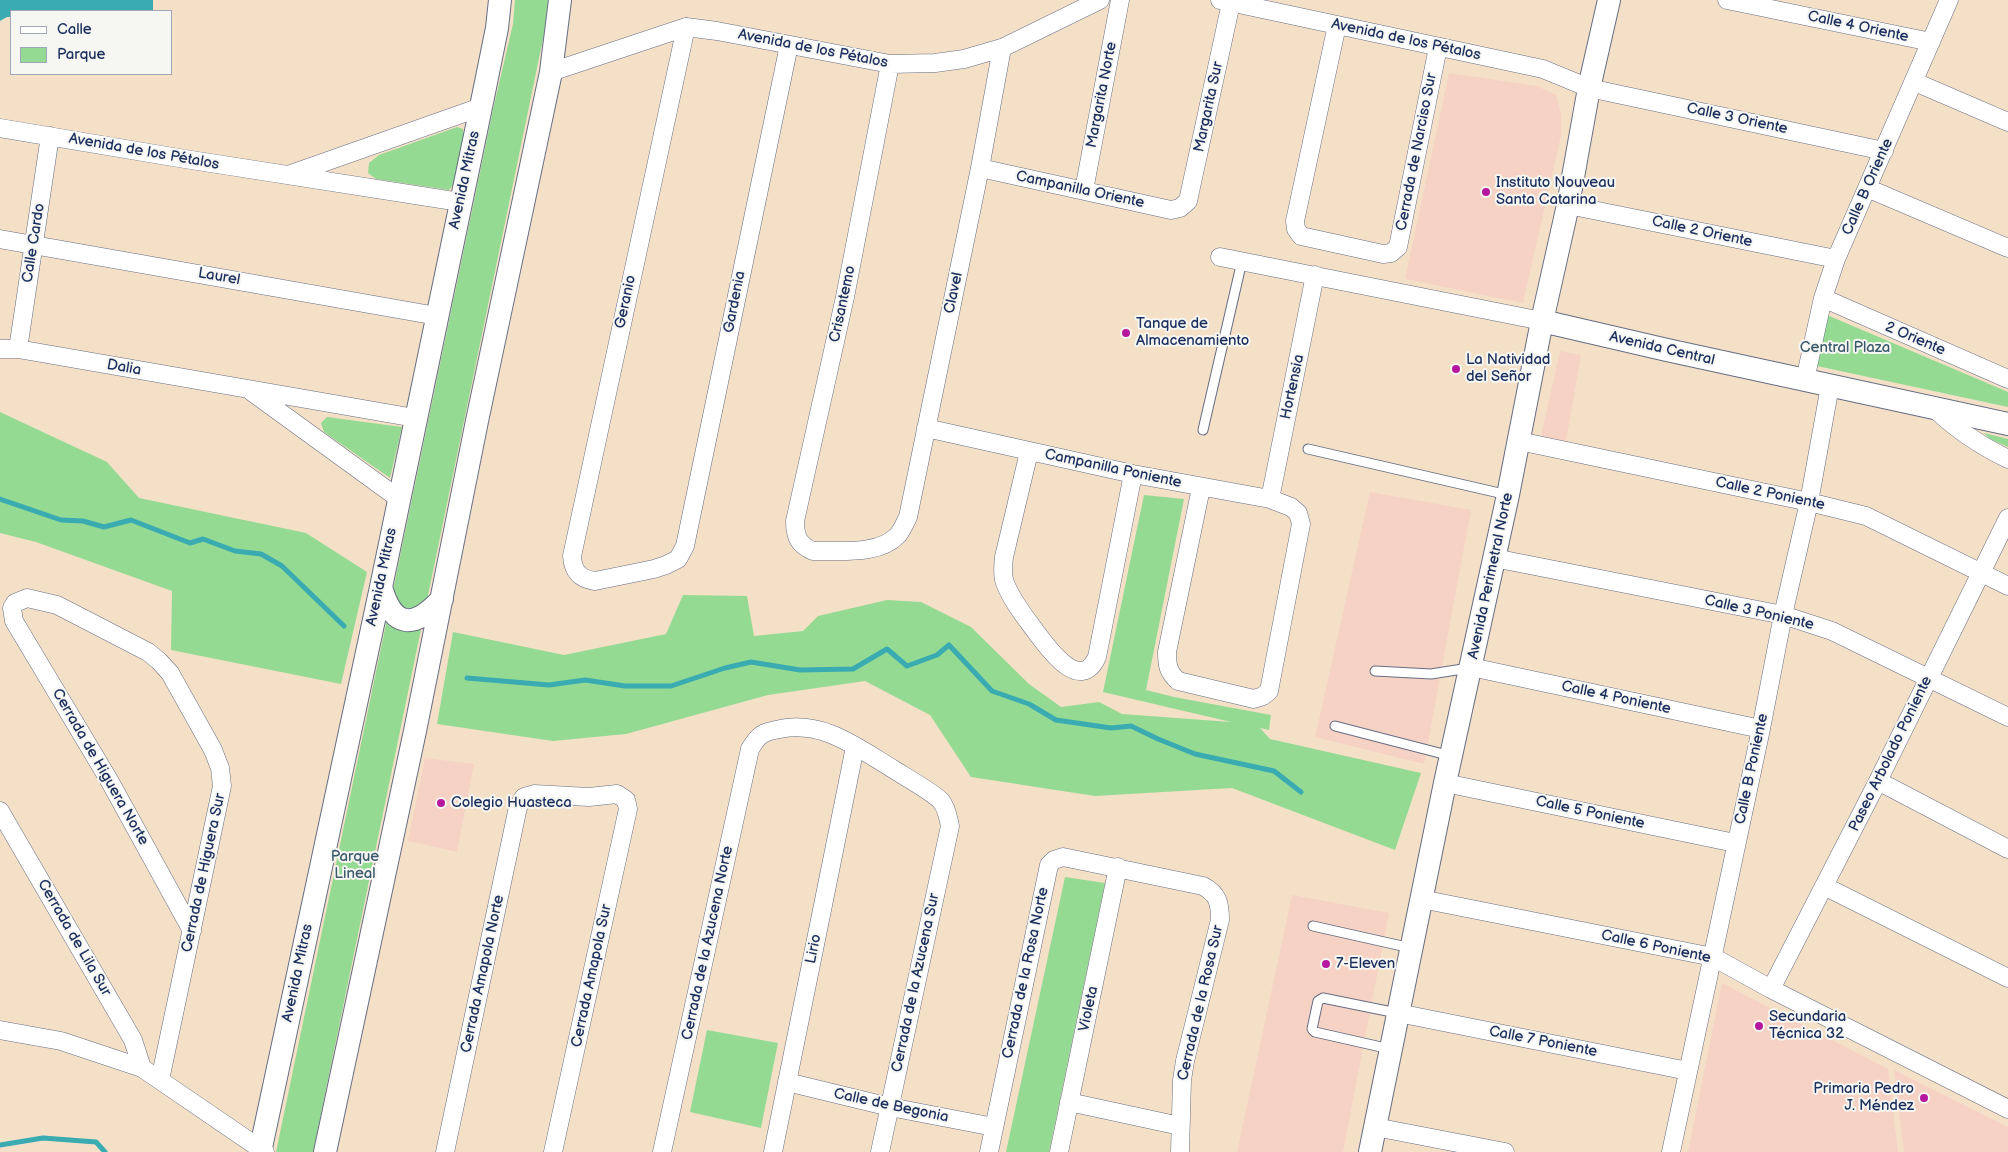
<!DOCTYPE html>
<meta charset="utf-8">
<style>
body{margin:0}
#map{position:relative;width:2008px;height:1152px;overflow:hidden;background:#f4e0c7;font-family:"Balsamiq Sans",sans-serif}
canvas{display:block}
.legend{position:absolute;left:10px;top:10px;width:162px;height:65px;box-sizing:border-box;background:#f6f6f2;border:1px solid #9ea6b7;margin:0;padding:6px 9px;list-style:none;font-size:15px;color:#1b2f5e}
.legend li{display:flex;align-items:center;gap:10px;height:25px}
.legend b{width:25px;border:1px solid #9ea6b7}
</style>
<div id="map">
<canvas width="2008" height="1152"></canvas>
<ul class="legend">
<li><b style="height:6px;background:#fff"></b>Calle</li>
<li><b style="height:14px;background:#95da93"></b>Parque</li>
</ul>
</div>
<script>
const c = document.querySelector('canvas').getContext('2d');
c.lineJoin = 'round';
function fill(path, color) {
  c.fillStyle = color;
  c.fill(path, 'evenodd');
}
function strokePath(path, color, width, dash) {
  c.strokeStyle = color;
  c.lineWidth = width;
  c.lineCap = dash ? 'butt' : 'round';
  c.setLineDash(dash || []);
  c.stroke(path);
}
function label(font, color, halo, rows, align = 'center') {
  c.font = font + ' "Balsamiq Sans",sans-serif';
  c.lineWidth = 4;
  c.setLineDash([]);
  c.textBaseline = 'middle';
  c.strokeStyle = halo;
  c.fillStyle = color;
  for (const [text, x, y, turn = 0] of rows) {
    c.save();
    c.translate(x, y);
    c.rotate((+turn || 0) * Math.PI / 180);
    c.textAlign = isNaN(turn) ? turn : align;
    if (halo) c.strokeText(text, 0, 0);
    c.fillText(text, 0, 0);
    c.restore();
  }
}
const built = new Path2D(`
 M1449,73L1537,86L1556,95L1561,113V136L1523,303L1405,279Z
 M1560,351L1581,355L1566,441L1541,436Z
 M1370,492L1471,510L1424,764L1315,737Z
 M425,758L474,764L457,852L408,841Z
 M1292,895L1389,913L1343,1152H1237Z
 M1722,983L1888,1069L1898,1152H1688Z
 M1894,1070L2008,1127V1152H1904Z`);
const green = new Path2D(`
 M515,0H548L544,34L313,1152H276L494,105L513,24Z
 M457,127L463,129L464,135L454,184L449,190L376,179L368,173L369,163L379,155Z
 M1827,315L2008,392V407L1817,366Z
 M0,412L107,462L139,498L306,533L367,572L341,684L171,650L172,591L36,542L0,533Z
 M327,417L402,427L390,478L324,432L321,423Z
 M1984,433L2008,439V447L1990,439Z
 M1144,495L1184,499L1146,690L1174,697L1271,715L1269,730L1260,728L1270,739L1421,773L1395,850L1232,788L1095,796L971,777L930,715L865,681L768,695L626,734L553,741L437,724L453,632L564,655L666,634L683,595L747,596L754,636L803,631L818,616L887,600L921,602L971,627L1029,684L1061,707L1099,702L1122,714L1231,722L1103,692Z
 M1065,877L1105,883L1049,1152H1006Z
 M707,1030L778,1043L761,1128L690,1112Z`);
const water = new Path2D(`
 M0,0H153V11H11V17H7L0,21Z`);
const stream = new Path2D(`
 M0,499L61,520L83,521L104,527L131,520L190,543L203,539L235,551L261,554L282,566L344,626
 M467,678L549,685L585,680L625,686H671L725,668L751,662L800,670L853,669L887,649L907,666L937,655L949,645L992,691L1029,704L1056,720L1111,728L1131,726L1158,739L1195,754L1274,771L1301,792
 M0,1145L43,1138L96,1142L105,1152`);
const service = new Path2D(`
 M1203,430L1242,261
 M1308,449L1508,495
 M1375,671L1431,674L1469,668
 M1335,726L1451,756
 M1313,926L1411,948
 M1390,1049L1315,1032L1312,1029L1318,1001L1323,998L1397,1013`);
const minor = new Path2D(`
 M1220,0L1543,69L1589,88L1884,151
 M1727,0L1931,42
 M1337,25L1295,221L1296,229L1301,236L1383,254L1391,253L1398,247L1438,47
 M686,27L572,556C573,572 580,579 595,581L654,569L666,565L678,559L685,546L789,45
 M890,64L845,297L795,521C795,537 799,545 813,551C839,550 878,556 898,535C902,530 905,523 908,517L980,168L1002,48
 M551,72L686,27L717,31L890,64L935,63L964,59L1002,48L1100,0
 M1915,82L2008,122
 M0,128L185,159L460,202
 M980,168L1171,210L1180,208L1188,201L1231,3
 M291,174L481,107
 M1867,188L2008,248
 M1084,190L1120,0
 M1568,205L1836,259
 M0,239L437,316
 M1220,257L1542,321
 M1823,298L2008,379
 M0,349H18L415,418
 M18,349L50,136
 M1805,380L1823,298L1836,259L1949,0
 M252,392L398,498
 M1936,410C1958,431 1981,446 2008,459
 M926,428L1133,474L1270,499L1291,507L1298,513L1301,524L1269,691L1263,696L1254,699L1178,681C1168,672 1167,665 1167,652L1201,488
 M1519,441L1809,502L1866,516L2008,586
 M1029,452L1004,557C1003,565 1002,575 1005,583C1012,601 1025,617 1036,632C1048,648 1080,694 1097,657L1133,474
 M1270,499L1315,275
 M1494,558L1783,615L1832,631L2008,717
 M1471,667L1761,729
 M1878,781L2008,849
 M1445,783L1735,843
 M0,811L133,1040L142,1068
 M1824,886L2008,978
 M1421,899L1713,957L1771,989L2008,1109
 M1771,989L1878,781L2008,518
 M1398,1013L1688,1071
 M0,1030L61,1041L142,1068L265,1152
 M160,1080L222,786L220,768L213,750L170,673L159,661L148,652L57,605L27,598L15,603L12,608L14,621L109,780L192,931
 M787,1082L890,1107L994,1127
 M1069,1102L1180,1126
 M1375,1127L1505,1152
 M445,1152L518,807L524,797L534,794L589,797L617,794L626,800L628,809L553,1152
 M662,1152L750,749C759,734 763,732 780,729C823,720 858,748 893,769C904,776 934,793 941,801C947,808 948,818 950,826L880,1152
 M773,1152L855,747
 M989,1152L1049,865L1054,860L1063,857L1203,886C1218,894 1220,903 1220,920L1185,1061L1182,1080L1180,1152
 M1059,1152L1118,867
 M1671,1152L1761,729L1783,615L1809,502L1830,386`);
const tertiary = new Path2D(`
 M1542,321L1667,350L2008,424
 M381,587C393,629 414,629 442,599
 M260,1152L381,587L481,107L497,28L500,0
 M325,1152L415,731L477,421L551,72L560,0
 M1370,1152L1445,783L1508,495L1542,321L1568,205L1589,88L1609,0`);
const markers = [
 [1486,192,5,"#b5179e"],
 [1126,333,5,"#b5179e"],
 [1456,369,5,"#b5179e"],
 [441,803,5,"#b5179e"],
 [1326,964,5,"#b5179e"],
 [1759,1026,5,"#b5179e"],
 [1924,1098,5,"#b5179e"]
];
const streetNames = [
 ["Calle 4 Oriente",1858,27,12],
 ["Avenida de los Pétalos",1406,40,12],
 ["Avenida de los Pétalos",813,49,11],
 ["Margarita Norte",1102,95,-79],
 ["Margarita Sur",1209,107,-78],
 ["Calle 3 Oriente",1737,119,12],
 ["Avenida de los Pétalos",144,152,10],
 ["Cerrada de Narciso Sur",1417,152,-79],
 ["Avenida Mitras",465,180,-78],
 ["Calle B Oriente",1868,187,-66],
 ["Campanilla Oriente",1080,190,12],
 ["Calle 2 Oriente",1702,232,12],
 ["Calle Cardo",34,243,-81],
 ["Laurel",219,277,10],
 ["Clavel",954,293,-78],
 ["Geranio",626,302,-78],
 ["Gardenia",735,302,-79],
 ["Crisantemo",843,304,-78],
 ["2 Oriente",1915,339,23],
 ["Avenida Central",1662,349,13],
 ["Dalia",124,368,10],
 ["Hortensia",1293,387,-78],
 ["Campanilla Poniente",1113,469,12],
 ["Calle 2 Poniente",1770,494,12],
 ["Avenida Perimetral Norte",1491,576,-78],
 ["Avenida Mitras",382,577,-78],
 ["Calle 3 Poniente",1759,613,13],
 ["Calle 4 Poniente",1616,698,12],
 ["Paseo Arbolado Poniente",1891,754,-64],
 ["Cerrada de Higuera Norte",100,767,60],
 ["Calle B Poniente",1752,769,-78],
 ["Calle 5 Poniente",1590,813,12],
 ["Cerrada de Higuera Sur",204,873,-78],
 ["Cerrada de Lila Sur",74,938,60],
 ["Cerrada de la Azucena Norte",708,943,-78],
 ["Calle 6 Poniente",1656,947,12],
 ["Lirio",814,949,-79],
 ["Avenida Mitras",298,973,-78],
 ["Cerrada de la Rosa Norte",1026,973,-78],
 ["Cerrada Amapola Norte",483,974,-78],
 ["Cerrada Amapola Sur",592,976,-78],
 ["Cerrada de la Azucena Sur",916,983,-78],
 ["Cerrada de la Rosa Sur",1201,1003,-77],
 ["Violeta",1089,1009,-78],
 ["Calle 7 Poniente",1543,1042,11],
 ["Calle de Begonia",891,1106,12]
];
const poiNames = [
 ["Instituto Nouveau",1496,183],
 ["Santa Catarina",1496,200],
 ["Tanque de",1136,324],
 ["Almacenamiento",1136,341],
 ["La Natividad",1466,360],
 ["del Señor",1466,377],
 ["Colegio Huasteca",451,803],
 ["7-Eleven",1336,964],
 ["Secundaria",1769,1017],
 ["Técnica 32",1769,1034],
 ["Primaria Pedro",1914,1089,"right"],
 ["J. Méndez",1914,1106,"right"]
];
const parkNames = [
 ["Central Plaza",1845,348],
 ["Parque",355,857],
 ["Lineal",355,874]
];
fill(built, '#f6d2c4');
fill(green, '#95da93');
fill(water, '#39abb1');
strokePath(stream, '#39abb1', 5);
strokePath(service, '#676d83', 11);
strokePath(minor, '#676d83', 19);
strokePath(tertiary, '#676d83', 24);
strokePath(service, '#fff', 9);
strokePath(minor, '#fff', 18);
strokePath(tertiary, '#fff', 22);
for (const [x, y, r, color] of markers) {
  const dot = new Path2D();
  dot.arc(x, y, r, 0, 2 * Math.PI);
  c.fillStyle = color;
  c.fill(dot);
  strokePath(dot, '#f6f6f2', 2);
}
label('15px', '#1b2f5e', '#f6f6f2', streetNames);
label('15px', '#1b2f5e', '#f6f6f2', poiNames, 'left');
label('15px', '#3a5a6b', '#f6f6f2', parkNames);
</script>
